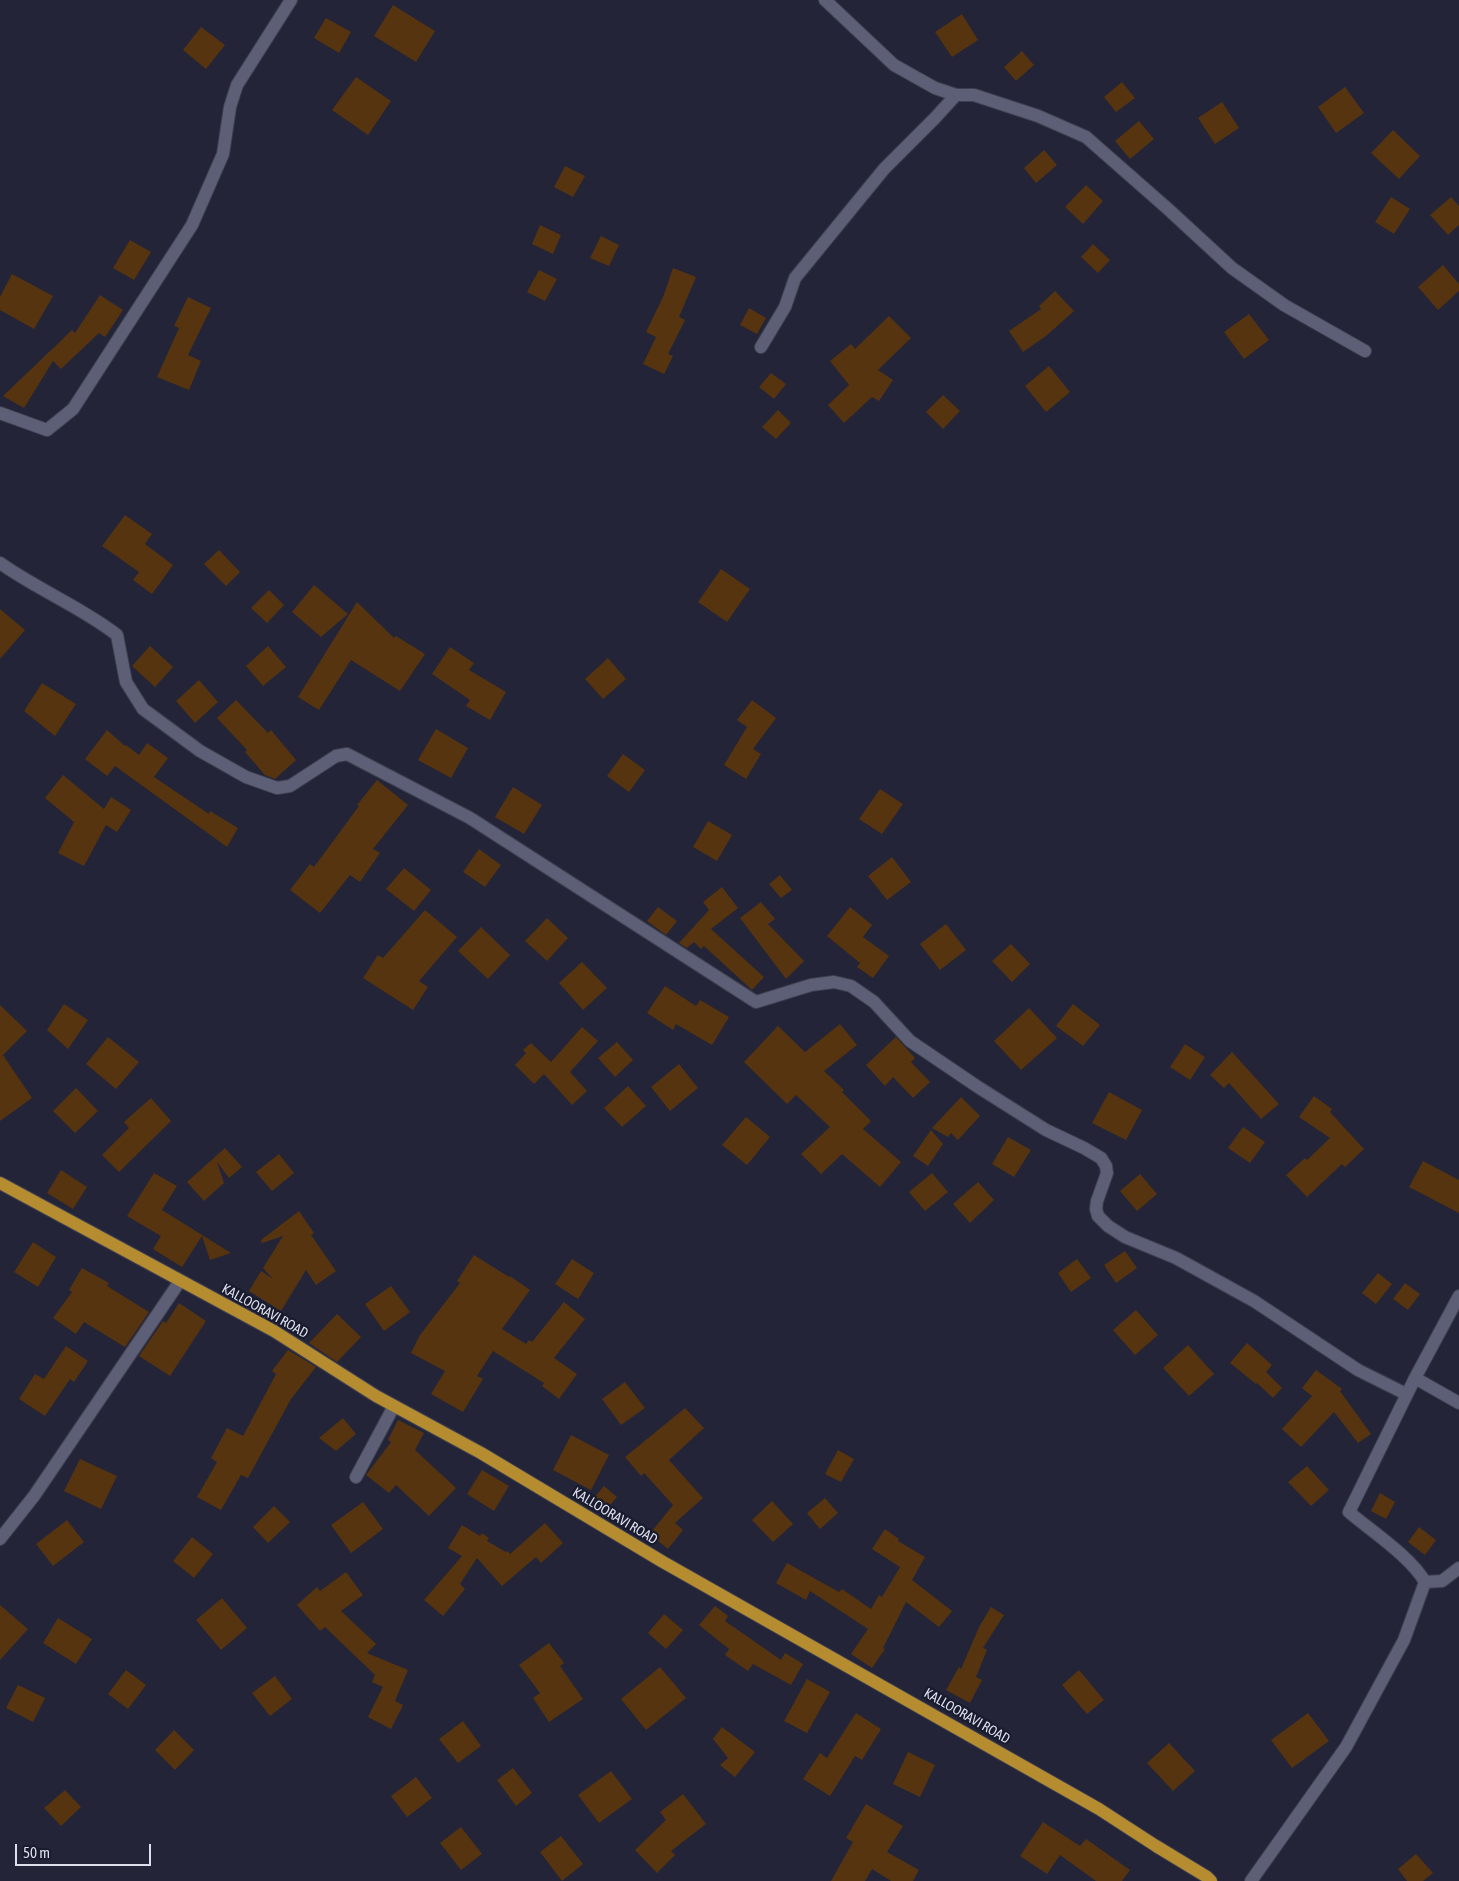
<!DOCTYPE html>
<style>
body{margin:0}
#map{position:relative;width:1459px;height:1881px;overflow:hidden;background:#232438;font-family:"Asap Condensed",sans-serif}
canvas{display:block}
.scale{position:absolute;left:15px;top:1844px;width:136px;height:22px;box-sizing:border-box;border:2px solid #dddfec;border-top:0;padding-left:6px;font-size:15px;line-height:18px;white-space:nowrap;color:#dddfec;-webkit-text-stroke:4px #191b2e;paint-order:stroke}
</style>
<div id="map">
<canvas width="1459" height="1881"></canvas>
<div class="scale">50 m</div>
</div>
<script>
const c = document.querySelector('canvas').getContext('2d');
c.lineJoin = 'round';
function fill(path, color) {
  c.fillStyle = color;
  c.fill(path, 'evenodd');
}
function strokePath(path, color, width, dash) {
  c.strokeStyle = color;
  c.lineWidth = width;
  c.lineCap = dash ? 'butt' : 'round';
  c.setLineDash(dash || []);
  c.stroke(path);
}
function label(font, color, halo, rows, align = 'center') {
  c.font = font + ' "Asap Condensed",sans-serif';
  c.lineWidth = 4.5;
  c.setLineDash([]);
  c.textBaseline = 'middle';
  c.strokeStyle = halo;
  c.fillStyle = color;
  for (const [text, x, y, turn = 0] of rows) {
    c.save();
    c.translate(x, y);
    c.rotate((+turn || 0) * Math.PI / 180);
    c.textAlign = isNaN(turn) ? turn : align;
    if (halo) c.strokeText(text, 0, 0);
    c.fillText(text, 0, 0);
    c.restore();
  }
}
const building = new Path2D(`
 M393,5L435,31L416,62L374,36Z
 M962,14L978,40L952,57L935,32Z
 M326,18L351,32L339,53L314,38Z
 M201,27L225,45L206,69L183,50Z
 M1022,51L1034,65L1016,81L1004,67Z
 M356,77L391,101L368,135L332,110Z
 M1122,82L1135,98L1116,112L1104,97Z
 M1345,87L1364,113L1336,133L1318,107Z
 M1222,102L1239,128L1215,144L1198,118Z
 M1139,121L1154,139L1130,159L1115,141Z
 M1393,130L1420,156L1399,179L1371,153Z
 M1044,150L1057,165L1036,183L1024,168Z
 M565,166L585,176L573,197L554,187Z
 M1086,185L1103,201L1083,224L1065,207Z
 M1391,197L1410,209L1394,234L1375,222Z
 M1451,197L1459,206V225L1448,235L1430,215Z
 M540,225L561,235L553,254L532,244Z
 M601,236L619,245L609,266L590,258Z
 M130,240L151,252L134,280L113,268Z
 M1093,244L1110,260L1098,273L1081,257Z
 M1443,265L1459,284V291L1438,310L1418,287Z
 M673,268L696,277L679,317L685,320L668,354L673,356L664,374L643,364L656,337L646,332L663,297Z
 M539,270L557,279L545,301L527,292Z
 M12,274L53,296L34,329L0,310V297Z
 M1055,291L1074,311L1046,336L1023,352L1009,331L1041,309L1039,306Z
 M100,295L123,310L105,337L99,333L61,369L53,361L24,408L3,396L72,330L75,333Z
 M188,297L211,308L188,355L201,361L189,390L157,377L179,328L174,326Z
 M749,308L766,318L757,334L740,325Z
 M1249,314L1269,340L1244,359L1224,332Z
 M889,316L911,338L878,370L893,380L879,401L872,397L844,423L828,405L849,385L830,361L851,344L855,349Z
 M1049,366L1070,392L1046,412L1025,386Z
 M771,373L786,384L774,399L759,387Z
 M943,395L960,411L943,429L926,412Z
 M778,410L791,423L776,439L762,427Z
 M125,515L152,534L145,544L173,565L152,594L133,580L139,572L102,546Z
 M219,550L240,572L226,586L204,564Z
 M721,569L750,589L727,622L698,602Z
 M314,585L348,614L321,637L292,612Z
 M269,590L284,605L267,623L251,608Z
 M357,602L394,638L396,636L425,654L400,691L351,660L319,710L298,697Z
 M0,609L25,630L0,659Z
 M150,646L173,667L155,687L132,666Z
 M268,646L286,667L263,686L246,666Z
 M450,647L474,663L469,670L506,692L490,720L466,706L470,700L432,674Z
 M608,658L626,679L603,699L585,679Z
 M199,680L218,702L195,723L176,701Z
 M42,683L76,704L55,736L24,711Z
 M236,700L268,733L271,730L296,760L275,779L265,775L245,752L247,750L217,718Z
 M752,700L776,718L753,749L761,754L746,779L724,765L747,727L737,720Z
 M436,729L468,748L451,778L418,760Z
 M107,730L125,746L126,745L139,755L147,743L168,758L154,777L209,814L210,811L238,828L227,847L115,766L107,776L85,759Z
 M623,754L645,770L629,792L607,776Z
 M63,775L104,809L111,797L131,810L117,832L106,825L84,866L58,853L74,822L45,798Z
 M377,780L408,805L373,849L380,853L360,882L350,875L320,913L290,890L310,864L314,867L359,806L357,805Z
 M513,787L542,805L524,834L495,817Z
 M880,789L903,804L882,834L859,819Z
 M708,821L732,835L717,861L693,847Z
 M479,849L501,865L485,887L463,872Z
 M892,857L911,882L887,900L868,876Z
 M404,868L431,890L414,911L386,889Z
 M780,875L792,890L781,898L769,884Z
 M722,887L738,908L711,929L764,977L752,990L704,946L701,949L694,942L687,948L679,943L709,910L703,902Z
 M761,902L775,919L768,924L804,961L786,979L740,918Z
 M658,907L677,921L666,935L647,921Z
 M850,907L872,925L863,937L889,956L873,978L857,967L860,963L827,936Z
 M425,910L457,937L419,981L428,987L413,1010L363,978L378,955L383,958Z
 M547,918L568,938L547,961L525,941Z
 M946,924L966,950L940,970L920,944Z
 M481,927L510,955L488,979L458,951Z
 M1011,944L1030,964L1012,982L992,961Z
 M582,962L607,988L583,1010L559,983Z
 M665,986L696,1006L700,1000L729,1017L712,1045L676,1024L673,1030L647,1013Z
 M64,1004L88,1020L68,1049L47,1030Z
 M1073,1004L1100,1025L1083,1046L1056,1026Z
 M0,1005L27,1031L3,1055L32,1098L0,1121Z
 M1029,1008L1057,1038L1021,1070L994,1041Z
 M840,1024L857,1045L824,1071L844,1090L842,1092L871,1121L863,1129L901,1162L880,1187L842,1154L821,1174L801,1154L830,1127L796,1095L787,1104L744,1062L778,1026L805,1052Z
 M582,1027L598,1041L570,1072L587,1091L572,1105L544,1074L534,1084L515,1065L526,1053L523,1050L531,1043L551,1062Z
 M108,1037L139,1062L116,1089L86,1064Z
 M896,1037L915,1058L911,1062L930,1082L913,1098L893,1077L885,1086L866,1065Z
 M617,1042L633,1060L615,1077L598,1058Z
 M1185,1044L1205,1057L1190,1080L1170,1067Z
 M1232,1052L1279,1104L1261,1119L1229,1083L1224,1088L1210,1075Z
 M679,1064L698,1088L670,1111L651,1087Z
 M628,1086L646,1106L622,1127L604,1108Z
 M76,1088L98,1111L75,1133L53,1111Z
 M1109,1092L1142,1110L1126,1140L1092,1123Z
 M1314,1096L1332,1109L1330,1112L1364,1149L1345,1167L1342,1164L1307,1197L1286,1175L1305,1158L1307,1160L1330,1138L1299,1117Z
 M961,1097L980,1116L958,1140L951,1133L948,1137L932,1128Z
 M151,1098L171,1121L119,1172L102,1155L129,1128L124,1122Z
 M746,1117L770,1137L747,1165L722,1145Z
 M1243,1127L1265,1142L1250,1163L1228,1148Z
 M931,1130L943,1144L928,1166L913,1156Z
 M1008,1137L1031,1150L1014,1177L992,1164Z
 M225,1148L242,1167L229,1178L217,1162L224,1183L204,1201L187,1182Z
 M279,1154L294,1173L272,1191L256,1172Z
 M1423,1161L1459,1180V1213L1409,1187Z
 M61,1170L87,1187L73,1209L47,1193Z
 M154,1173L177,1186L162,1210L231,1253L210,1260L202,1236L182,1267L153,1249L161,1236L127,1216Z
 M932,1173L948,1192L925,1211L909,1192Z
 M1140,1174L1157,1194L1137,1211L1120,1191Z
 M978,1182L994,1200L970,1223L953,1204Z
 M299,1211L314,1233L311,1235L336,1271L316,1285L306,1270L281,1311L249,1291L261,1271L273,1279L263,1268L283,1236L262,1243L261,1240Z
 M33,1242L56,1257L38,1287L14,1272Z
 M1125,1251L1137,1268L1116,1283L1104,1265Z
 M474,1255L509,1277L510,1276L530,1290L502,1329L526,1344L529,1340L532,1342L564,1302L585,1319L554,1358L577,1374L559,1399L542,1386L544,1383L493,1351L477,1376L483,1379L463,1412L431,1394L445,1371L411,1353L420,1335L460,1283L457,1281Z
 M572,1259L594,1273L578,1299L555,1284Z
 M1077,1259L1091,1278L1071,1292L1058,1273Z
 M82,1268L109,1283L107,1286L149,1312L125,1347L84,1322L76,1334L53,1318L72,1292L69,1290Z
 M1378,1273L1392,1284L1376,1304L1362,1293Z
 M1405,1283L1420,1294L1408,1310L1393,1299Z
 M391,1286L410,1312L384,1331L365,1304Z
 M179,1303L206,1321L170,1376L139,1356L163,1321L166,1323Z
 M1136,1310L1158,1335L1135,1355L1113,1330Z
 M337,1314L361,1337L337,1362L309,1343Z
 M1247,1343L1272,1365L1266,1372L1282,1388L1273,1398L1257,1383L1256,1384L1230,1363Z
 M1188,1345L1214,1374L1189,1396L1163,1368Z
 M66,1346L88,1361L74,1382L70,1379L45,1416L19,1399L35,1374L44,1379Z
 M288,1350L316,1367L291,1399L248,1478L241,1475L221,1510L197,1497L217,1462L211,1458L227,1428L243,1436L276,1374L272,1371Z
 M1316,1370L1342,1389L1340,1391L1371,1434L1358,1443L1334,1412L1301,1447L1282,1429L1312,1396L1302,1388Z
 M625,1382L645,1408L621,1425L602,1399Z
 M685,1408L704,1428L669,1460L703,1498L675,1523L683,1530L668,1549L656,1539L653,1542L648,1536L673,1505L644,1473L641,1476L625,1457Z
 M343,1418L356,1434L336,1451L319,1438Z
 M398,1420L424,1433L415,1450L456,1488L429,1516L396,1485L389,1493L366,1475L391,1442L388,1440Z
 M571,1435L609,1455L591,1490L553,1470Z
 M838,1450L854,1459L841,1482L825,1474Z
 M80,1459L117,1476L101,1509L64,1491Z
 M1307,1466L1329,1490L1311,1506L1288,1482Z
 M482,1470L509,1486L494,1511L467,1494Z
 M604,1486L617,1497L605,1511L592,1500Z
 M1380,1493L1395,1502L1386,1519L1371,1511Z
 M825,1498L838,1513L820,1529L807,1513Z
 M772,1501L793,1524L773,1542L752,1520Z
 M363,1502L383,1529L351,1553L331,1525Z
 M274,1506L290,1522L268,1543L253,1527Z
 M67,1520L84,1542L53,1566L36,1544Z
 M545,1523L563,1543L541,1563L536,1557L502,1586L477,1558L460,1584L465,1589L443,1616L424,1600L462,1556L448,1548L462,1525L480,1536L482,1533L489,1538L487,1541L506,1552L508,1551L510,1554Z
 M1419,1527L1436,1540L1425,1555L1408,1542Z
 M885,1529L899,1539L898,1541L925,1557L912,1580L952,1611L939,1627L906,1602L883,1648L885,1649L872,1668L851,1654L868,1629L810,1591L806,1600L776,1583L787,1563L839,1592L842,1589L871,1609L879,1595L882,1597L900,1567L872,1549Z
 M192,1537L213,1554L194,1578L173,1561Z
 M346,1572L363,1595L341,1611L376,1644L367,1653L408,1670L395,1701L403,1705L391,1729L368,1717L383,1687L372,1682L375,1675L325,1627L320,1631L297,1605L317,1587L320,1591Z
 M222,1598L247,1628L221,1650L196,1620Z
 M0,1605L28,1629L0,1660Z
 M715,1606L728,1616L725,1621L781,1660L785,1653L803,1664L791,1685L753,1664L748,1671L725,1655L729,1649L699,1625Z
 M991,1607L1004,1615L983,1648L987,1650L976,1677L982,1680L970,1703L946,1690L959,1667L961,1669L979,1627Z
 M664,1614L683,1630L666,1649L648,1633Z
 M58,1618L92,1639L76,1664L43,1643Z
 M549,1643L564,1663L560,1666L583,1699L549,1722L533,1698L540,1693L519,1665Z
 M660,1667L686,1698L646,1730L621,1699Z
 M126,1670L146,1685L128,1709L108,1694Z
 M1079,1670L1104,1700L1087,1714L1062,1685Z
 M275,1676L292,1699L270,1716L252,1693Z
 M807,1679L830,1692L807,1733L784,1721Z
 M18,1685L45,1698L33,1722L6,1708Z
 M856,1713L881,1729L862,1760L855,1756L830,1796L803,1779L820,1753L827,1758Z
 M1308,1713L1329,1741L1292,1768L1271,1740Z
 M463,1721L481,1746L458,1763L439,1739Z
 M722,1727L755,1752L735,1777L720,1765L728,1758L713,1739Z
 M174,1730L194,1750L175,1770L155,1750Z
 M1169,1743L1195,1771L1173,1791L1147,1763Z
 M908,1752L935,1765L920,1797L893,1784Z
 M513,1768L532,1793L516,1806L497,1780Z
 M611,1771L632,1799L599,1823L578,1795Z
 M416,1777L432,1798L407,1817L391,1796Z
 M65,1790L81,1807L61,1826L44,1808Z
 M683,1794L706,1824L671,1851L675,1855L657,1873L635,1850L666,1820L660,1812Z
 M866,1804L903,1826L887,1852L919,1870L913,1881H891L872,1869L865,1881H831L853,1842L846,1838Z
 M1043,1822L1080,1846L1086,1839L1130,1870L1122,1881H1096L1060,1855L1047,1874L1020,1856Z
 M461,1827L482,1854L461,1870L440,1843Z
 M561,1836L583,1864L562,1881L540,1852Z
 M1416,1854L1433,1873L1423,1881H1407L1398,1869Z`);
const minor = new Path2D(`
 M825,0L894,65L935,88L956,95H974L1038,116L1086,137L1168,209L1232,268L1284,305L1365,351
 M761,347L785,307L795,278L884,169L935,118L956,95
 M0,413L47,430L73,409L192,225L223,154L230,107L237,85L291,0
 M0,563C38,590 81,607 117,635L126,682L143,709L200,751L246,777L277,788L290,786L336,756L347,754L470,818L756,1002L811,985L834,982L851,986L874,1002L910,1041L978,1087L1046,1130L1084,1148L1101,1158L1106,1166L1107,1173L1097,1201L1096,1209L1098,1216L1108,1226L1125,1237L1176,1258L1254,1301L1358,1370L1406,1394
 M1415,1378L1459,1403
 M356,1477L394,1406
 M0,1539L34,1496L180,1281
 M1425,1582L1442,1581L1459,1568
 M1251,1881L1346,1747L1404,1640L1425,1582C1411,1557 1371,1531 1349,1512L1415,1378L1459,1296`);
const major = new Path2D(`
 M0,1183L274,1331L376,1396L481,1453L663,1562L1099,1809L1156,1846L1207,1877L1211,1881`);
const streetNames = [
 ["KALLOORAVI ROAD",265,1311,29],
 ["KALLOORAVI ROAD",615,1516,31],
 ["KALLOORAVI ROAD",967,1716,30]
];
fill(building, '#55340f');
strokePath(minor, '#3e3f50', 14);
strokePath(major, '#3e3f50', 14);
strokePath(minor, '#5d5f76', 12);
strokePath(major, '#b58d30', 12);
label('14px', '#dddfec', '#191b2e', streetNames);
</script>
